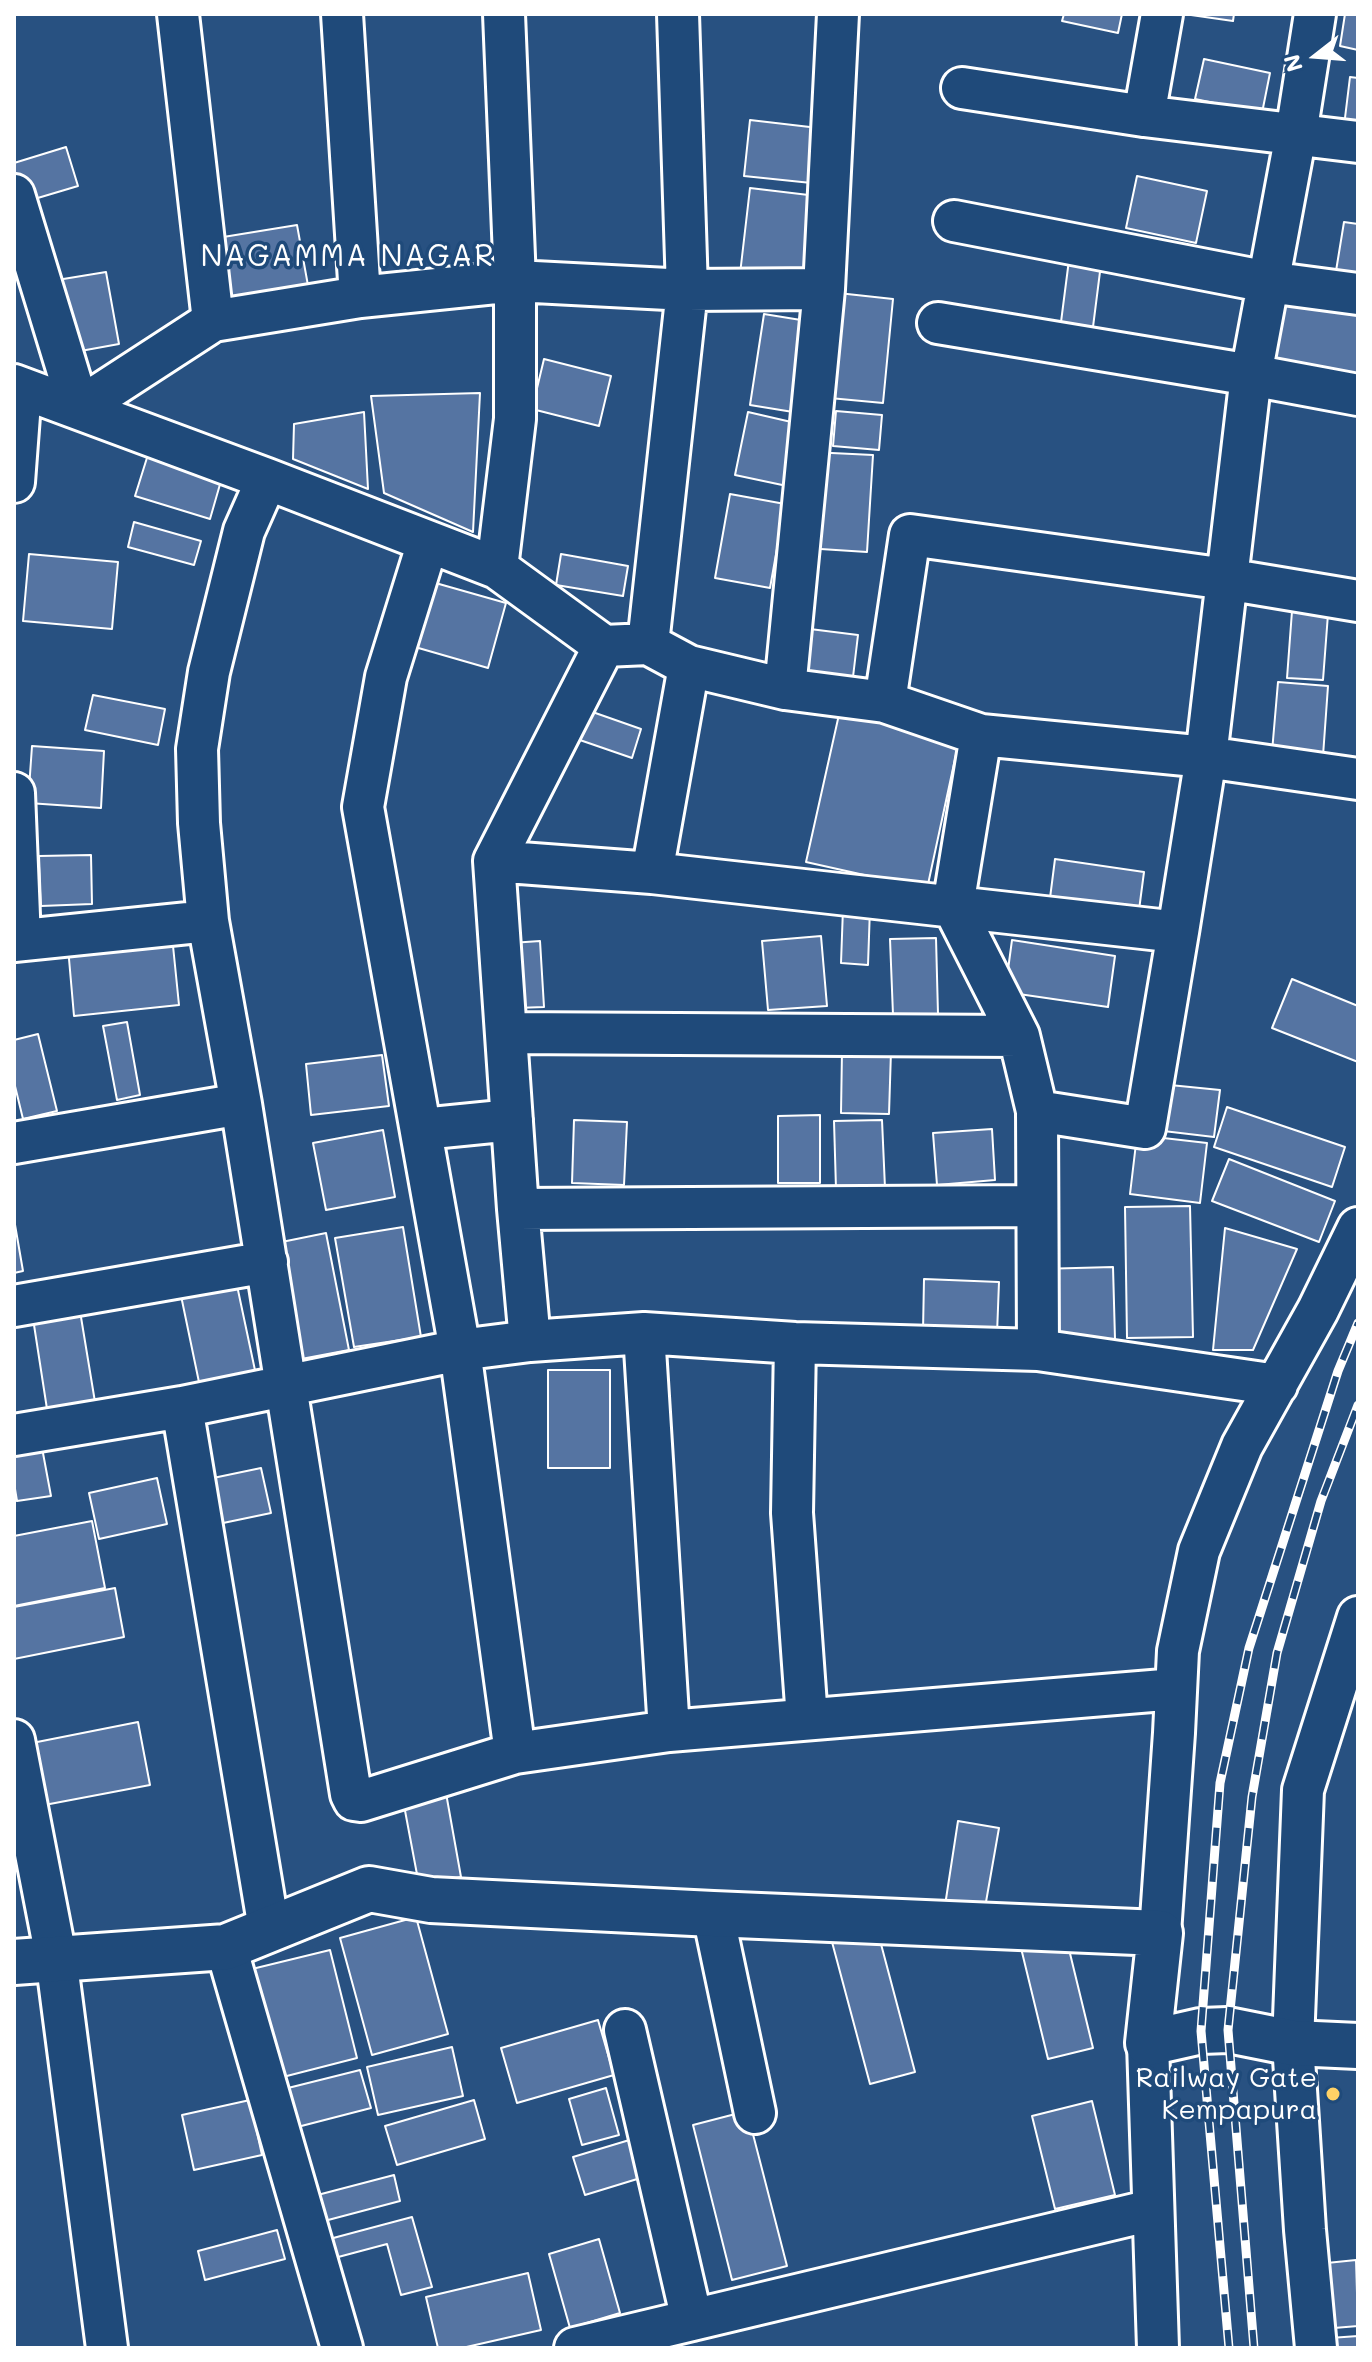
<!DOCTYPE html>
<style>
body{margin:0}
#map{position:relative;width:1372px;height:2362px;overflow:hidden;background:#285181;font-family:Mali,sans-serif}
canvas{display:block}
.frame{position:absolute;inset:0;border:16px solid #fff;pointer-events:none}
.north{position:absolute;left:1276px;top:16px;width:80px;height:80px;-webkit-text-stroke:6px #1f4a7a;paint-order:stroke;rotate:253deg;font-size:22px;font-weight:700;line-height:32px;text-align:center;color:#fff}
.north::after{content:'';display:block;margin:auto;width:28px;height:36px;background:#fff;clip-path:polygon(50% 0,100% 100%,50% 72%,0 100%)}
</style>
<div id="map">
<canvas width="1372" height="2362"></canvas>
<div class="frame"></div>
<div class="north">N</div>
</div>
<script>
const c = document.querySelector('canvas').getContext('2d');
c.lineJoin = 'round';
function fill(path, color) {
  c.fillStyle = color;
  c.fill(path, 'evenodd');
}
function strokePath(path, color, width, dash) {
  c.strokeStyle = color;
  c.lineWidth = width;
  c.lineCap = dash ? 'butt' : 'round';
  c.setLineDash(dash || []);
  c.stroke(path);
}
function label(font, color, halo, rows, align = 'center') {
  c.font = font + ' Mali,sans-serif';
  c.lineWidth = 7;
  c.setLineDash([]);
  c.textBaseline = 'middle';
  c.strokeStyle = halo;
  c.fillStyle = color;
  for (const [text, x, y, turn = 0] of rows) {
    c.save();
    c.translate(x, y);
    c.rotate((+turn || 0) * Math.PI / 180);
    c.textAlign = isNaN(turn) ? turn : align;
    if (halo) c.strokeText(text, 0, 0);
    c.fillText(text, 0, 0);
    c.restore();
  }
}
const building = new Path2D(`
 M1064,14H1122L1118,33L1062,21Z
 M1184,14H1234L1233,21Z
 M1345,14H1358V50L1340,46Z
 M1204,59L1270,73L1262,113L1195,99Z
 M1350,77L1358,78V128L1344,126Z
 M750,120L827,129L821,184L744,176Z
 M66,147L78,186L21,203L14,181V163Z
 M1137,176L1207,191L1196,243L1126,228Z
 M750,188L817,196L807,282L740,274Z
 M1344,222L1358,224V275L1336,271Z
 M297,225L309,291L222,305L211,239Z
 M1070,252L1102,256L1093,327L1061,322Z
 M106,272L119,344L64,354L51,281Z
 M829,292L893,299L883,403L819,397Z
 M1281,295L1358,306V378L1265,359Z
 M764,314L807,321L793,412L750,405Z
 M544,359L611,376L599,426L532,409Z
 M480,393L473,532L384,493L371,396Z
 M836,411L882,415L879,450L833,446Z
 M364,412L368,489L293,459L294,424Z
 M748,412L800,424L787,486L735,475Z
 M151,445L225,467L210,519L135,496Z
 M811,452L873,455L867,552L805,548Z
 M730,494L785,504L770,588L715,578Z
 M134,522L201,541L194,565L128,547Z
 M29,554L118,562L112,629L23,621Z
 M561,554L628,566L623,596L556,585Z
 M425,580L506,603L488,668L408,645Z
 M1292,611L1328,614L1323,680L1287,678Z
 M802,628L858,635L853,677L797,670Z
 M1278,682L1328,686L1323,756L1272,752Z
 M93,695L165,709L158,745L85,730Z
 M584,709L641,729L632,758L574,738Z
 M840,710L960,736L927,889L806,862Z
 M32,746L104,751L101,808L28,803Z
 M91,855L92,904L41,906L39,856Z
 M1055,859L1144,872L1139,910L1050,898Z
 M843,908H870L868,965L841,963Z
 M171,926L179,1005L74,1016L67,936Z
 M821,936L827,1006L768,1010L762,941Z
 M936,938L938,1014L893,1015L890,939Z
 M1012,940L1115,956L1108,1007L1005,992Z
 M540,941L544,1007L516,1008L511,943Z
 M1292,979L1358,1006V1062L1272,1028Z
 M127,1022L140,1095L117,1100L103,1026Z
 M38,1034L57,1111L23,1119L14,1082V1040Z
 M842,1050L891,1051L889,1114L841,1113Z
 M382,1055L389,1106L311,1115L306,1064Z
 M1160,1084L1220,1090L1214,1137L1155,1130Z
 M1227,1107L1345,1147L1332,1187L1214,1147Z
 M820,1115V1183H778V1116Z
 M574,1120L627,1122L624,1185L572,1183Z
 M882,1120L885,1188L836,1189L834,1121Z
 M992,1129L995,1180L937,1185L933,1133Z
 M383,1130L395,1197L326,1210L313,1143Z
 M1137,1135L1207,1143L1200,1203L1130,1194Z
 M1229,1159L1335,1201L1319,1242L1212,1201Z
 M1190,1206L1193,1337L1127,1338L1125,1207Z
 M14,1219L23,1271L14,1273Z
 M403,1227L421,1337L354,1347L335,1238Z
 M1225,1228L1297,1249L1253,1350H1213Z
 M326,1233L349,1350L280,1363L257,1247Z
 M1113,1267L1115,1339L1041,1341L1039,1269Z
 M235,1276L256,1375L200,1387L179,1286Z
 M924,1279L999,1282L997,1334L923,1331Z
 M79,1305L95,1402L47,1409L32,1312Z
 M548,1370H610V1468H548Z
 M40,1437L51,1496L17,1501L14,1483V1441Z
 M261,1468L271,1513L204,1527L194,1482Z
 M157,1478L167,1524L99,1539L89,1493Z
 M92,1521L105,1588L14,1606V1536Z
 M115,1588L124,1637L14,1659V1607Z
 M138,1722L150,1785L34,1807L22,1745Z
 M446,1793L461,1877L419,1885L403,1800Z
 M958,1821L999,1828L983,1919L944,1912Z
 M416,1917L448,2034L372,2055L340,1938Z
 M877,1929L915,2072L870,2084L832,1942Z
 M1066,1937L1093,2048L1048,2059L1021,1948Z
 M330,1950L357,2058L279,2078L252,1969Z
 M598,2020L614,2075L517,2103L501,2048Z
 M452,2047L463,2096L378,2115L367,2067Z
 M360,2070L371,2108L282,2131L272,2092Z
 M606,2088L619,2135L582,2145L569,2099Z
 M250,2100L262,2155L194,2170L182,2115Z
 M474,2100L485,2139L397,2165L385,2126Z
 M1092,2101L1115,2195L1055,2209L1032,2116Z
 M747,2111L787,2266L732,2280L693,2125Z
 M636,2138L647,2176L585,2195L573,2157Z
 M394,2175L400,2201L313,2224L306,2198Z
 M412,2217L432,2287L401,2295L387,2244L327,2260L322,2241Z
 M277,2230L285,2259L205,2280L198,2251Z
 M599,2239L620,2313L570,2328L549,2254Z
 M1356,2260L1358,2326L1322,2329L1317,2264Z
 M528,2273L541,2330L462,2348H438L426,2297Z
 M1358,2336V2348H1330V2338Z`);
const minor = new Path2D(`
 M178,14L213,321
 M342,14L360,297
 M962,88L1144,116L1358,142
 M1144,116L1162,14
 M14,195L79,408L213,321L360,297L515,281L687,290L824,289
 M954,221L1268,282L1358,294
 M938,323L1251,375L1358,395
 M14,385L267,479L497,568L604,646L648,644L689,666L785,689L885,702L981,735L1206,757L1358,779
 M267,479L244,531L209,672L197,749L199,823L208,921L241,1104L351,1794L354,1800L361,1801L515,1753L669,1731L1176,1689
 M14,482L21,389
 M428,542L386,677L363,807L460,1350L515,1753
 M497,568L515,419V281L504,14
 M648,644L687,290L678,14
 M785,689L824,289L838,14
 M885,702L910,535L1226,579L1358,601
 M981,735L953,906L1019,1036L1037,1111L1038,1350
 M14,793L20,940
 M494,861L652,873L1178,932L1206,757L1251,375L1296,134L1315,14
 M652,873L689,666
 M14,941L208,921
 M506,1033L1019,1036
 M1037,1111L1145,1128L1178,932
 M422,1129L512,1120
 M14,1143L241,1104
 M518,1209L1037,1206
 M14,1306L267,1262
 M644,1333L669,1731
 M530,1341L518,1209L494,861L604,646
 M795,1343L792,1513L807,1719
 M182,1407L269,1929
 M14,1435L182,1407L460,1350L530,1341L644,1333L795,1343L1038,1350L1277,1385
 M14,1740L56,1957L107,2348
 M713,1914L755,2113
 M1160,1933L1174,1733L1178,1651L1199,1551L1242,1446L1318,1310L1358,1228
 M226,1947L342,2348
 M625,2030L692,2320
 M1148,2043L1158,2348
 M575,2348L1152,2210
 M1316,2348L1305,2230L1293,2043L1303,1790L1358,1617`);
const tertiary = new Path2D(`
 M14,1962L226,1947L369,1889L431,1900L713,1914L1160,1933L1148,2043L1201,2031L1228,2030L1293,2043L1358,2046`);
const rail = new Path2D(`
 M1229,2348L1201,2031L1220,1783L1249,1648L1338,1371L1358,1323
 M1254,2348L1228,2030L1252,1797L1277,1653L1321,1501L1358,1405`);
const markers = [
 [1333,2094,8,"#ffd166"]
];
const poiNames = [
 ["Railway Gate",1317,2078],
 ["Kempapura",1317,2110]
];
const neighbourhoodNames = [
 ["NAGAMMA NAGAR",348,257]
];
fill(building, '#5574a2');
strokePath(building, '#fff', 2);
strokePath(minor, '#fff', 46);
strokePath(tertiary, '#fff', 50);
strokePath(minor, '#1f4a7a', 40);
strokePath(tertiary, '#1f4a7a', 44);
strokePath(rail, '#fff', 9);
strokePath(rail, '#1f4a7a', 6, [18]);
for (const [x, y, r, color] of markers) {
  const dot = new Path2D();
  dot.arc(x, y, r, 0, 2 * Math.PI);
  c.fillStyle = color;
  c.fill(dot);
  strokePath(dot, '#1f4a7a', 3);
}
label('28px', '#fff', '#1f4a7a', poiNames, 'right');
c.letterSpacing = '2px';
label('30px', '#fff', '#1f4a7a', neighbourhoodNames);
c.letterSpacing = '0px';
</script>
